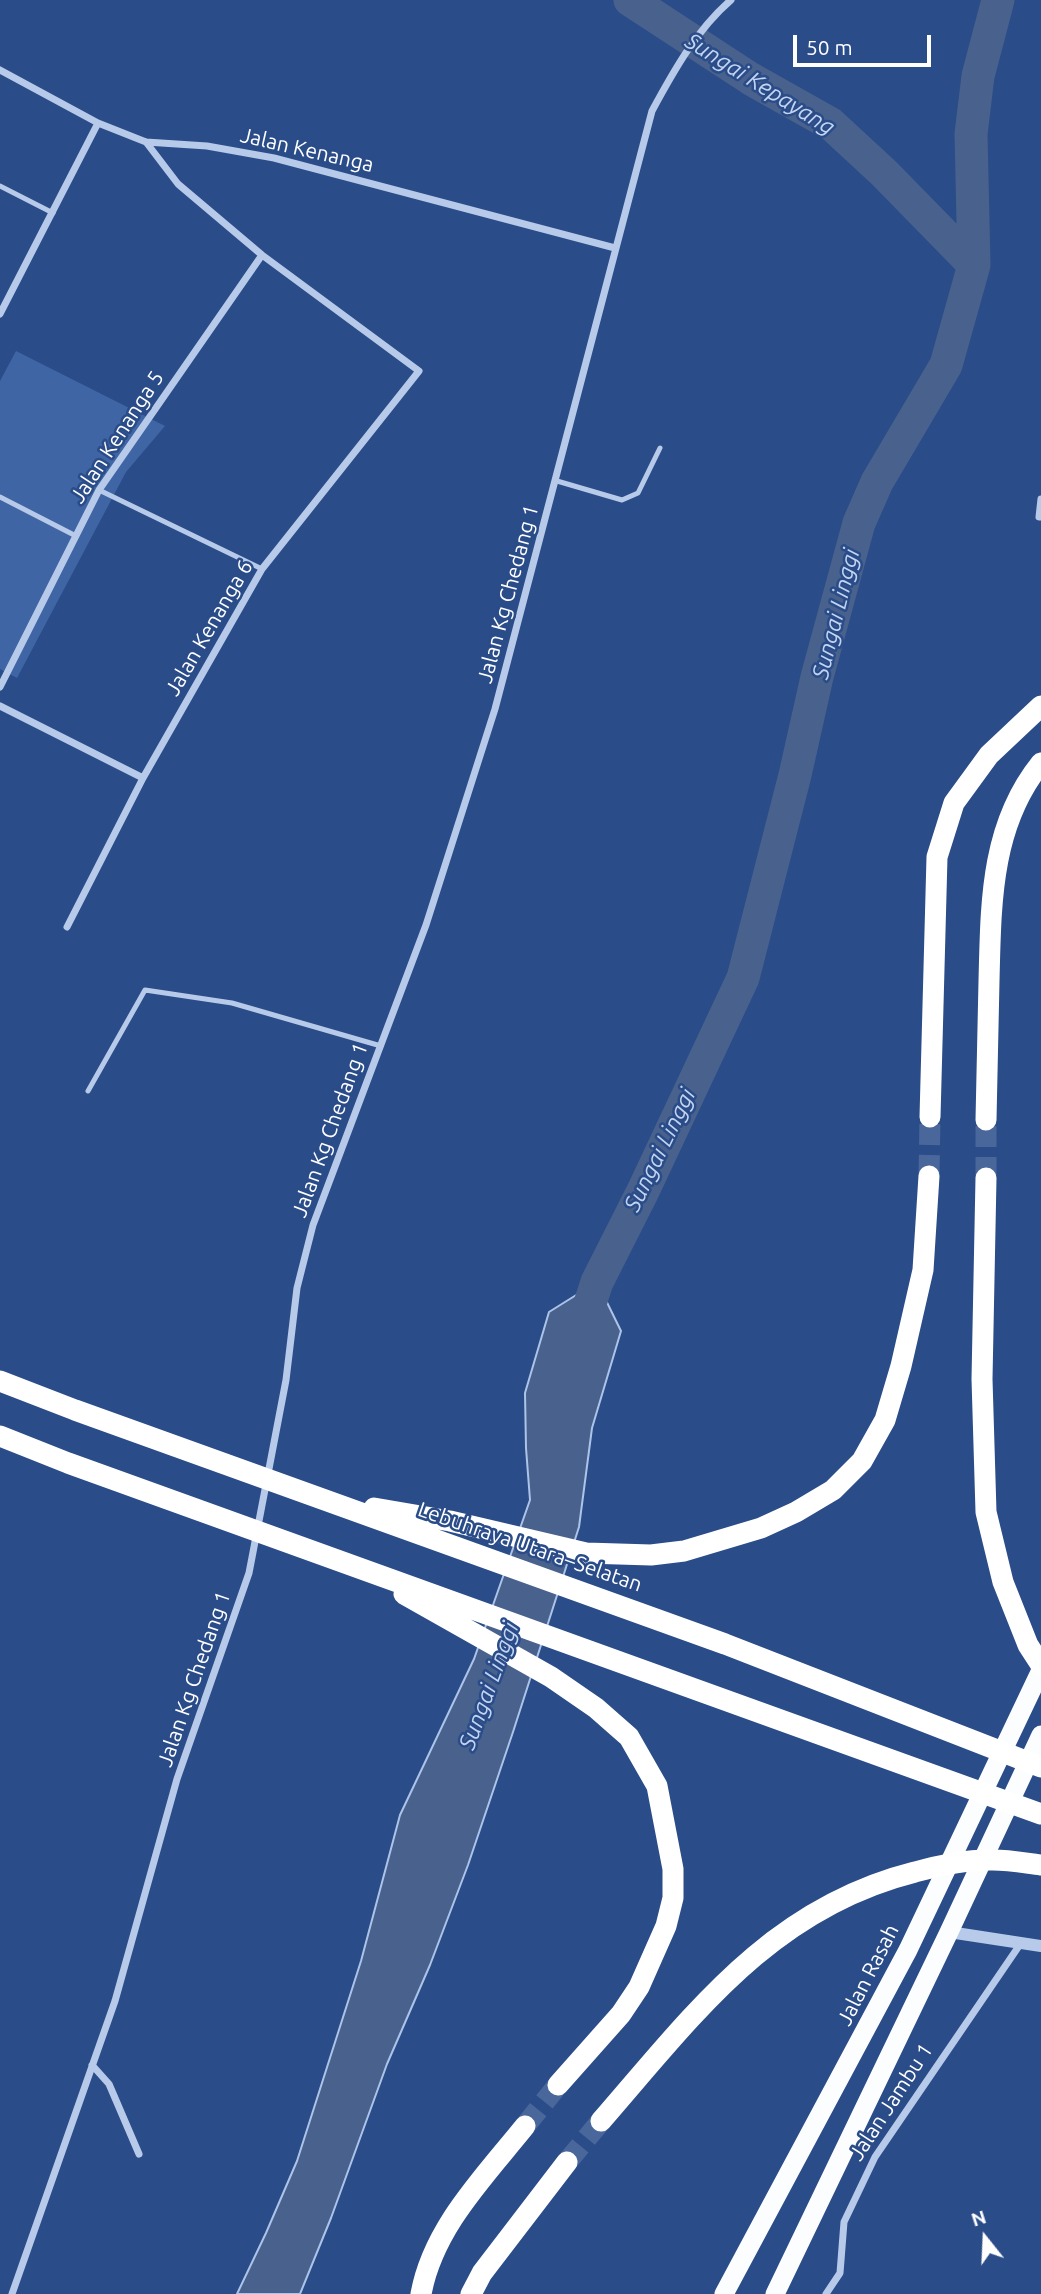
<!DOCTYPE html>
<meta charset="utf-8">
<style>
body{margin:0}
#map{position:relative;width:1041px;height:2294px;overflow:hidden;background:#2a4c89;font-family:Ubuntu,sans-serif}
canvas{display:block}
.north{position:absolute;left:950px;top:2203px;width:70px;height:70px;-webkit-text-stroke:5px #2a4c89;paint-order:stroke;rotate:342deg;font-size:19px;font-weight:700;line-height:28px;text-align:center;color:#fff}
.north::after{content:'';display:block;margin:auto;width:24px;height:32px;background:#fff;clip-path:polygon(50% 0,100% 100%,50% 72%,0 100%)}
.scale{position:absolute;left:793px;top:35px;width:138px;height:32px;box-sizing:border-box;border:4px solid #fff;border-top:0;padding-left:9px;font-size:21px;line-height:24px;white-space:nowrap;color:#fff;-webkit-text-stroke:5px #2a4c89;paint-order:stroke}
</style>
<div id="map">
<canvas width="1041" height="2294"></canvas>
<div class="north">N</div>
<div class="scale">50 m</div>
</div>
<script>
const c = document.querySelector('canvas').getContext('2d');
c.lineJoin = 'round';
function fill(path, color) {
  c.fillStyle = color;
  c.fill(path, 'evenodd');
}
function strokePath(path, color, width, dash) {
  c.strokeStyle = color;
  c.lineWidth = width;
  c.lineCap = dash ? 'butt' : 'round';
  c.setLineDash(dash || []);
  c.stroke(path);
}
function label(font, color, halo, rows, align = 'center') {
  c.font = font + ' Ubuntu,sans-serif';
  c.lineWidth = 5;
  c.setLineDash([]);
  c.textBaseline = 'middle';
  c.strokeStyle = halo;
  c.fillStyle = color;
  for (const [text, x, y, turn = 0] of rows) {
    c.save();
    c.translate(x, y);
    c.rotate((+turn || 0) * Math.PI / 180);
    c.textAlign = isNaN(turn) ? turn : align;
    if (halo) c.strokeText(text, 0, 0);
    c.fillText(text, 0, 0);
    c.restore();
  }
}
const green = new Path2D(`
 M16,351L165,426L126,472L17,678L0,669V381Z`);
const water = new Path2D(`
 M597,1282L621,1331L592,1428L579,1527L513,1732L468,1865L430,1965L387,2064L331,2218L300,2294H237L266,2233L297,2161L361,1961L400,1815L474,1659L530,1500L526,1448L525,1393L549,1312Z`);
const river = new Path2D(`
 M630,0L751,79L831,124L884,173L974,265
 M583,1325L597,1282L643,1191L743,978L795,775L817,677L859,523L877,482L946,365L974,265L971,134L978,76L998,0`);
const motorwayTunnel = new Path2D(`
 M929,1176L930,1117
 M986,1178V1120
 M525,2126L558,2085
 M567,2162L601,2121`);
const service = new Path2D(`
 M0,186L53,213
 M557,481L622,500L638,493L660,448
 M99,490L262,569
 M0,497L76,536
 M88,1091L145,990L232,1003L381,1046`);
const minor = new Path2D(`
 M0,70L98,123L146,142L207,146L274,158L615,248
 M0,314L98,123
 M1041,499L1039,517H1041
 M0,687L99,490L262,255
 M0,706L143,778
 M67,927L143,778L262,569L419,371L262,255L178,184L146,142
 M92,2065L109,2084L139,2154
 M12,2294L115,2001L177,1779L249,1573L286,1380L297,1288L313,1225L426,925L495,709L652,111C673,72 697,29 731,0
 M826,2294L840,2273L844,2222L875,2157L1021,1943`);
const tertiary = new Path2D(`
 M949,1932L1041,1946`);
const trunk = new Path2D(`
 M724,2294L908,1950L1041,1670
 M775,2294L949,1932L1041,1735`);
const motorway = new Path2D(`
 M930,1117L937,857L954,803L989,755L1041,706
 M986,1120C987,1074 988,1028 989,981C991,905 990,826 1041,763
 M986,1178L982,1379L986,1512L1003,1582L1028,1645L1041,1665
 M0,1381L75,1410L725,1644L1041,1767
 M0,1436L68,1463L1041,1814
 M374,1508L450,1521L586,1553L651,1555L684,1551L761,1528L796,1512L833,1490L862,1461L885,1420L901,1366L923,1270L929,1176
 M404,1594L551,1677L596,1708L629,1737L657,1786L673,1869V1898L666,1926L639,1987L621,2014L558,2085
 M601,2121C694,2014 771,1908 915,1872C940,1865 968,1859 993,1860C1009,1860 1025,1863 1041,1865
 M421,2294C433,2228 484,2177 525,2126
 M471,2294L482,2273L567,2162`);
const streetNames = [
 ["Jalan Kenanga",307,150,13],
 ["Jalan Kenanga 5",117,437,-57],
 ["Jalan Kg Chedang 1",508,594,-75],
 ["Jalan Kenanga 6",209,628,-60],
 ["Jalan Kg Chedang 1",330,1130,-70],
 ["Lebuhraya Utara–Selatan",530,1547,19],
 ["Jalan Kg Chedang 1",194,1679,-71],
 ["Jalan Rasah",868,1975,-63],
 ["Jalan Jambu 1",891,2102,-57]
];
const waterNames = [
 ["Sungai Kepayang",760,84,32],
 ["Sungai Linggi",836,614,-76],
 ["Sungai Linggi",660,1150,-64],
 ["Sungai Linggi",489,1686,-70]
];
fill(green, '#3f65a5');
fill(water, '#49618d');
strokePath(water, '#acc4e9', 2);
strokePath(river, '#49618d', 33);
strokePath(motorwayTunnel, '#4a679b', 21, [21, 10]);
strokePath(service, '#b7cae9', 5);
strokePath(minor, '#b7cae9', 7);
strokePath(tertiary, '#b7cae9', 12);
strokePath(trunk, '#fcfdfe', 19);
strokePath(motorway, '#fff', 21);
label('21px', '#fff', '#2a4c89', streetNames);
label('italic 23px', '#c3d4f0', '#2a4c89', waterNames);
</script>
